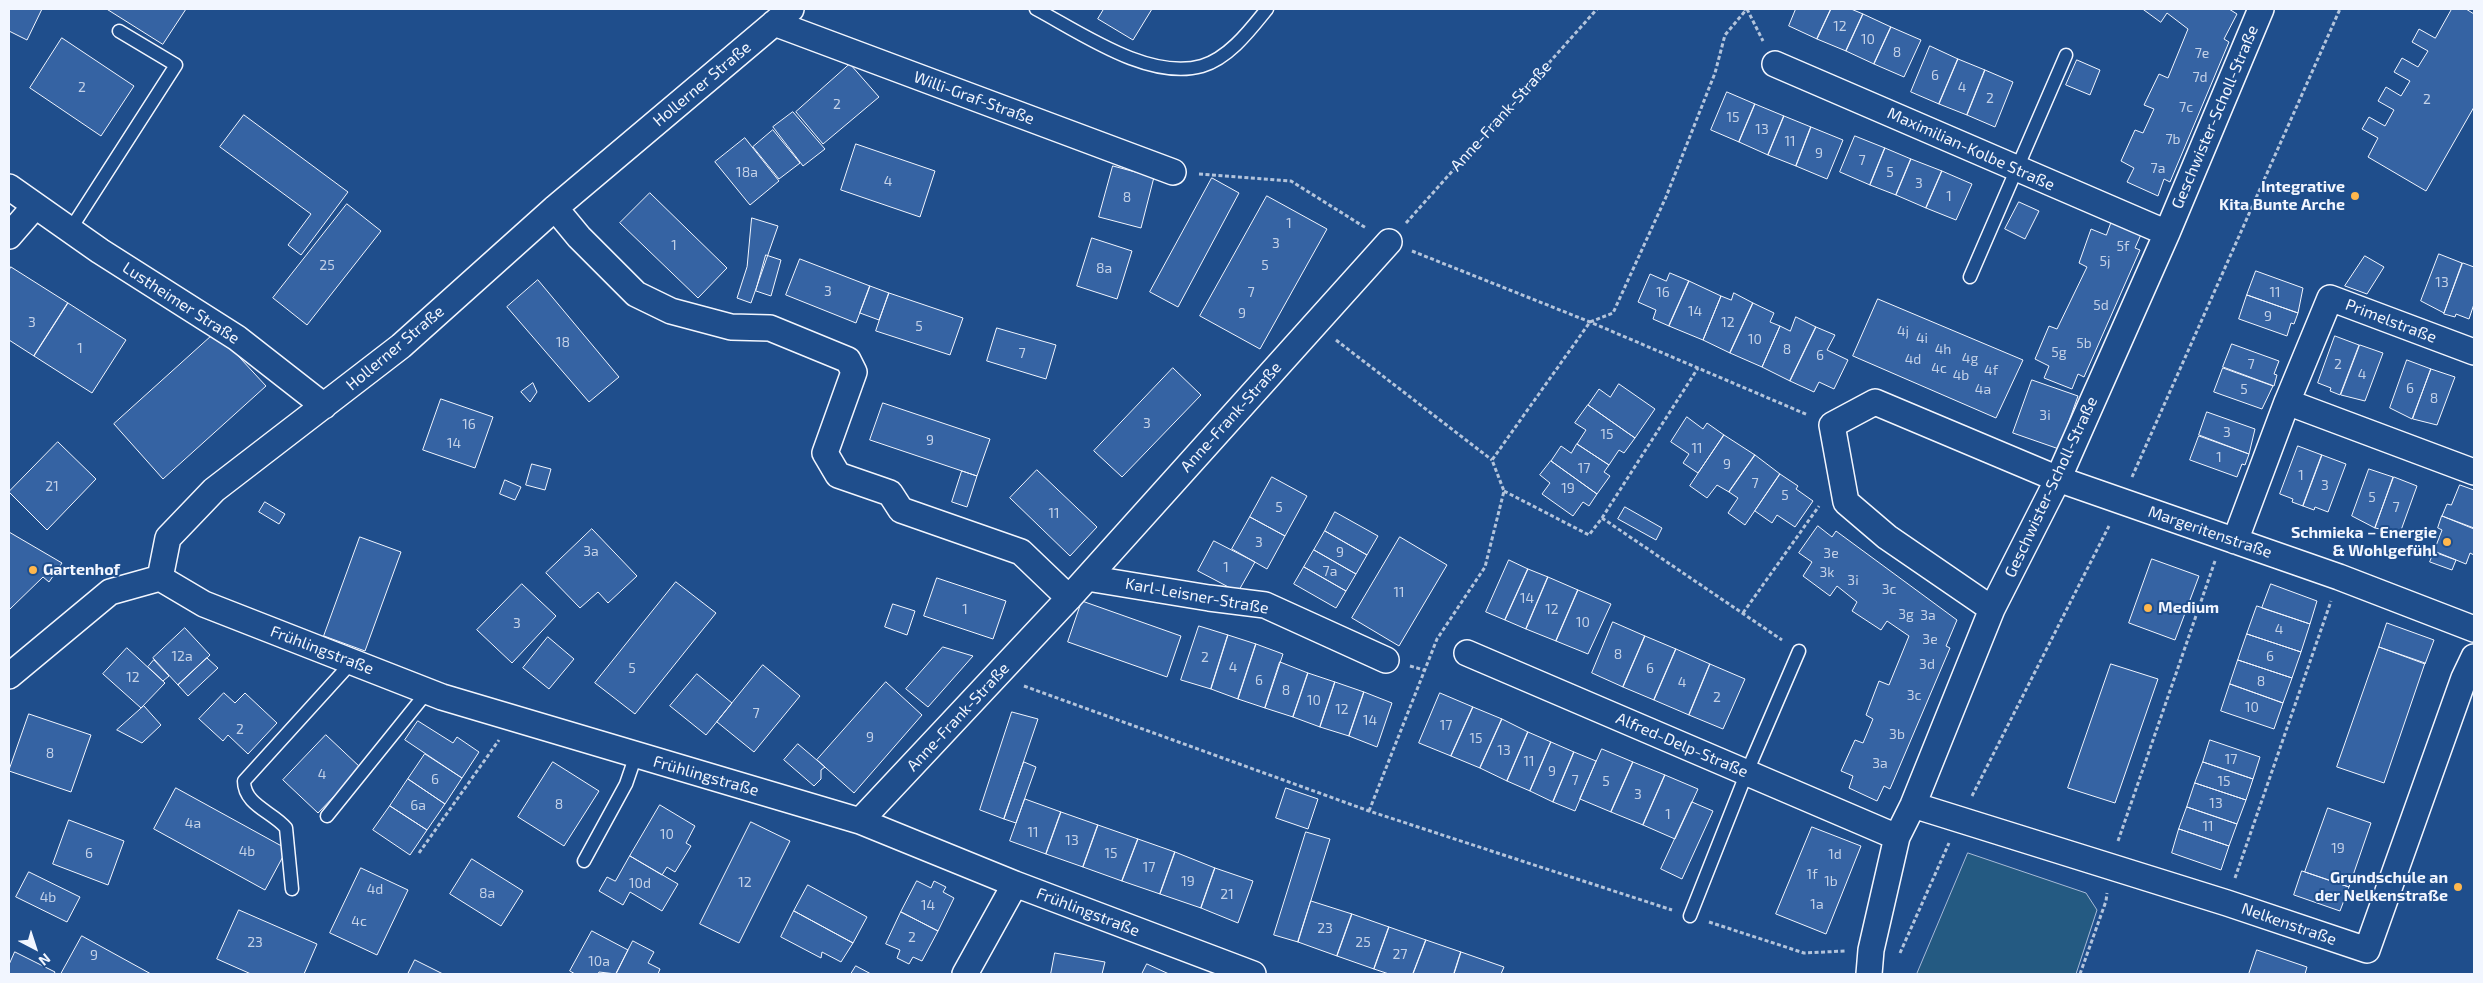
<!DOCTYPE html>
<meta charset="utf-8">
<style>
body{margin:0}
#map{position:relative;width:2483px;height:983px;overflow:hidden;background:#1f4e8c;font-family:"Exo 2",sans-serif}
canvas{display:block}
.frame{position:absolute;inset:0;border:10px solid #f2f6ff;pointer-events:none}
.north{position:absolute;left:10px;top:923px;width:50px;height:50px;-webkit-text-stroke:4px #1f4e8c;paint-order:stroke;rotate:140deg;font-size:14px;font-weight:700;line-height:20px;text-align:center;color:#f2f6ff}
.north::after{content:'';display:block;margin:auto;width:18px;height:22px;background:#f2f6ff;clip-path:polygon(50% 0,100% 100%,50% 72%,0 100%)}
</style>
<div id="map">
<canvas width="2483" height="983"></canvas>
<div class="frame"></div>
<div class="north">N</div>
</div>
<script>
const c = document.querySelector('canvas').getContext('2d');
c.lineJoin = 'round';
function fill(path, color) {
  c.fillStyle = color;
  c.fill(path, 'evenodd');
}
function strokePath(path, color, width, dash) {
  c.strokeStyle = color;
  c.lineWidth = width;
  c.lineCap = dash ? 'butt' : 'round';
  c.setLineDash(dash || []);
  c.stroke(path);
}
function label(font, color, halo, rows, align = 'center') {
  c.font = font + ' "Exo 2",sans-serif';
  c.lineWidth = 4;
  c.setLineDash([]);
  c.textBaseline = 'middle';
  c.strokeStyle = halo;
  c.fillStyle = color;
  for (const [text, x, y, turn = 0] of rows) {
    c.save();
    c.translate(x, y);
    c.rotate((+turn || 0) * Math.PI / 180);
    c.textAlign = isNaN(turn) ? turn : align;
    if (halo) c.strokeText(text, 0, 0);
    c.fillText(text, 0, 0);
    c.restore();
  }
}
const green = new Path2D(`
 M1968,853L2086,893L2097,910L2076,974H1917Z`);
const building = new Path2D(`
 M9,9H42L27,40L9,31Z
 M107,9H186L163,44Z
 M1104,9H1152L1133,40L1098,19Z
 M1796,9H1831L1817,39L1789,26Z
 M1831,9H1851L1863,14L1846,51L1817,39Z
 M2143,9H2229L2237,14L2224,39L2229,42L2170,182L2164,179L2158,196L2127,182L2134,168L2121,161L2135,130L2143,133L2154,109L2144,105L2159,74L2168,78L2188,29L2167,13L2161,22Z
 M2452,9H2466L2474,14V107L2426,191L2368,157L2378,138L2362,129L2369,117L2385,126L2394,110L2378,101L2386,87L2401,96L2410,81L2394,72L2402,58L2418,67L2428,51L2412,42L2419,29L2435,38Z
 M1863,14L1891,27L1874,64L1846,51Z
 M1891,27L1921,40L1904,77L1874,64Z
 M62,38L134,86L101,136L30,88Z
 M1930,46L1958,59L1939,104L1911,92Z
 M1958,59L1985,70L1967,115L1939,104Z
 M2077,60L2100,70L2090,95L2066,85Z
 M850,64L879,97L823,144L796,112Z
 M1985,70L2013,82L1995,127L1967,115Z
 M1727,92L1755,104L1739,142L1711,130Z
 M1755,104L1784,116L1768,155L1739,142Z
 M793,112L825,149L803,166L773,127Z
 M244,115L348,192L301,255L288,245L311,214L220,147Z
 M1784,116L1811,127L1796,166L1768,155Z
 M1811,127L1843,140L1827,179L1796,166Z
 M773,130L800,163L779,179L753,147Z
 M1855,136L1885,148L1870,185L1840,172Z
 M745,138L779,181L750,205L715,162Z
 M856,144L935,171L920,217L841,190Z
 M1885,148L1911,159L1896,195L1870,185Z
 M1911,159L1942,171L1926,208L1896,195Z
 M1113,166L1154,177L1141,228L1099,217Z
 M1942,171L1972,184L1956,220L1926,208Z
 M1212,178L1239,193L1178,307L1150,292Z
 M650,193L727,268L698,298L620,223Z
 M1267,196L1327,229L1260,349L1200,316Z
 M2019,202L2039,211L2025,239L2005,229Z
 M347,204L381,231L307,325L273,298Z
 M752,218L778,226L751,303L737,298L747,267Z
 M2113,218L2143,230L2135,248L2140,250L2084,377L2078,374L2072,389L2044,378L2049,366L2035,359L2049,326L2057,329L2087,267L2079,263L2091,229L2106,235Z
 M1092,238L1132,251L1117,299L1077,286Z
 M2439,254L2462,263L2444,313L2421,301Z
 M766,255L781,260L771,296L756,291Z
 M2365,256L2384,267L2367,294L2345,286Z
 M800,259L870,286L856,323L786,295Z
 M2463,263L2474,267V304L2469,319L2456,314L2455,317L2444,314Z
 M11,267L68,303L34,356L9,340V271Z
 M2256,271L2303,288L2298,313L2247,295Z
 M1670,273L1689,281L1669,326L1653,319L1656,310L1638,302L1650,274L1666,281Z
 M538,280L619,377L589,402L507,307Z
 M1689,281L1721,296L1703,340L1669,326Z
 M870,286L889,293L879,320L860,313Z
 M889,293L963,318L950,355L876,331Z
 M1734,293L1753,303L1730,353L1703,340L1721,296L1731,300Z
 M2247,295L2298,313L2294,324L2291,323L2287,336L2239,319Z
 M1878,299L2023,360L1996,418L1853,356Z
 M68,303L126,340L92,393L34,356Z
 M1753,303L1774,313L1770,322L1780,326L1762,367L1730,353Z
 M1796,317L1816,327L1790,381L1762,367L1780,326L1790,331Z
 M1816,327L1835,335L1827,350L1848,360L1834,389L1819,382L1814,392L1790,381Z
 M997,328L1056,345L1046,379L987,361Z
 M216,332L266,386L163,479L114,424Z
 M2335,336L2359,345L2340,395L2330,391L2331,388L2318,383Z
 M2232,344L2279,361L2274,374L2277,375L2274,386L2223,367Z
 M2360,345L2383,353L2365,401L2341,395Z
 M2407,360L2431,369L2412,419L2390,408Z
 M1173,368L1201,395L1122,477L1094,451Z
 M2223,368L2273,386L2262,409L2214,392Z
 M2431,369L2455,377L2437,425L2413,419Z
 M2032,380L2078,396L2059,449L2013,433Z
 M533,383L537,392L530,402L521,392Z
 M1619,384L1655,409L1635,438L1588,405L1599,389L1610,397Z
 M441,399L493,417L475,468L423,450Z
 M883,403L990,439L977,476L870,440Z
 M1588,405L1635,438L1624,453L1619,450L1609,465L1577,444L1586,430L1575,423Z
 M2207,412L2255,429L2249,454L2199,435Z
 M1687,417L1703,429L1707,423L1724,435L1698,473L1683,463L1689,454L1671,442Z
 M1724,435L1755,455L1729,492L1717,485L1707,498L1690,486Z
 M2199,436L2249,454L2245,465L2242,464L2237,477L2190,460Z
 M58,442L96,479L47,530L9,492Z
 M1577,444L1609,465L1604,472L1610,476L1597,494L1551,461L1561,446L1571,453Z
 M2298,446L2322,455L2303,506L2292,502L2293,499L2280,494Z
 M1755,455L1780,474L1745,525L1728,513L1738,498L1729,492Z
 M2322,455L2346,464L2328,512L2315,507L2314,510L2303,506Z
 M1551,461L1597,494L1589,506L1583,502L1573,516L1542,494L1550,483L1540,475Z
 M532,464L551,469L545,490L526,485Z
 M2369,469L2393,477L2375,528L2352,516Z
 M1037,470L1097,527L1070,556L1010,498Z
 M962,471L977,476L967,507L952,502Z
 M1780,474L1798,486L1796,489L1813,501L1795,527L1777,515L1772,523L1755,511Z
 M1272,477L1307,496L1285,536L1250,517Z
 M2394,477L2417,486L2400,533L2375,528Z
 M505,480L521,487L515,500L500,494Z
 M2460,485L2474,490V528L2442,516L2447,504L2451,505Z
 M265,502L285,514L279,524L259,512Z
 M1625,507L1662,528L1656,540L1618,519Z
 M1335,512L1378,536L1367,555L1325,531Z
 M2442,516L2474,529V555L2470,553L2466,564L2434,551L2442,530L2438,528Z
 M1250,517L1285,536L1267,569L1232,549Z
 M1818,526L1832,537L1836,531L1957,620L1946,646L1950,648L1890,789L1884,786L1877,801L1849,788L1853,776L1841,771L1855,740L1863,743L1873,719L1866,715L1879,681L1889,685L1909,636L1887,621L1881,630L1852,611L1857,602L1837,586L1830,596L1803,576L1812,562L1799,553Z
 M592,529L637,576L608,603L598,592L580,608L546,573Z
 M1325,531L1367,555L1356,574L1314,550Z
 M9,532L62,563L49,582L43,577L9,610Z
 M360,537L401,552L365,651L324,636Z
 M1400,537L1447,565L1399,646L1352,618Z
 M1214,541L1255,562L1238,592L1198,571Z
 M1314,550L1356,574L1346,591L1304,567Z
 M2434,552L2456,560L2452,570L2430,562Z
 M2152,559L2199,576L2175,640L2129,623Z
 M1509,560L1528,569L1505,620L1486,612Z
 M1304,567L1346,591L1336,608L1294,584Z
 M1528,569L1548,577L1526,629L1505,620Z
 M1548,577L1578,590L1556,641L1526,629Z
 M937,578L1006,601L993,639L924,616Z
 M676,582L716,613L635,714L595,683Z
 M522,584L556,616L512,663L477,630Z
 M2271,584L2317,601L2310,624L2262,608Z
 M1578,590L1611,604L1588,654L1556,641Z
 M1082,601L1181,636L1167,677L1068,642Z
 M893,604L915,611L907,635L885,627Z
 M2257,606L2310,624L2301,652L2247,634Z
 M1613,622L1645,636L1623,687L1592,673Z
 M2387,623L2434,640L2425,664L2379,647Z
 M1199,626L1228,635L1211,689L1181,680Z
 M185,628L210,655L178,685L153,658Z
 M2247,634L2301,652L2292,678L2238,660Z
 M1228,635L1256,644L1238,699L1211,689Z
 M1645,636L1676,649L1654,700L1623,687Z
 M548,637L574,659L549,689L523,668Z
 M1256,644L1283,654L1265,708L1238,699Z
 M943,647L973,656L928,707L906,689Z
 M2379,647L2425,663L2384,783L2337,767Z
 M127,648L165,683L141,708L103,674Z
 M1676,649L1710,664L1689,715L1654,700Z
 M207,658L218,668L188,696L178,685Z
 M154,660L169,676L163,681L148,667Z
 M2238,660L2292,678L2283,703L2230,684Z
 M1280,662L1308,673L1293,717L1265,708Z
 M1710,664L1745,679L1723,729L1689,715Z
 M2111,664L2158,679L2115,803L2068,788Z
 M763,665L800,696L754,752L717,722Z
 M1308,673L1335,682L1320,727L1293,717Z
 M697,674L732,703L706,735L670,706Z
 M886,682L922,715L854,793L817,760Z
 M1335,682L1364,692L1349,736L1320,727Z
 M2230,684L2283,703L2274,729L2221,711Z
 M1364,692L1392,703L1377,747L1349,736Z
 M224,693L235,703L245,693L277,723L248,754L228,735L223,741L199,719Z
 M1440,693L1473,707L1451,756L1419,743Z
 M144,706L161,725L142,743L117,730Z
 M1473,707L1502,719L1480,768L1451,756Z
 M1012,712L1038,719L1004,819L980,810Z
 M29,714L91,735L71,792L9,771Z
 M1502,719L1528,732L1507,781L1480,768Z
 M418,721L453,743L457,737L479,752L462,778L405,740Z
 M1528,732L1551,742L1530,791L1507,781Z
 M326,735L361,768L318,813L283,780Z
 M2210,740L2260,757L2253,779L2203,762Z
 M1551,742L1574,752L1553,802L1530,791Z
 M798,744L825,767L821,770V779L814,786L784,760Z
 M1602,749L1633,762L1611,812L1580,799Z
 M1574,752L1596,761L1575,811L1553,802Z
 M425,754L462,778L445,804L408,779Z
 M553,762L599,791L564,846L518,817Z
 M1024,762L1036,767L1016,823L1004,819Z
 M1633,762L1665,775L1643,825L1611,812Z
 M2203,762L2253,779L2246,800L2195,783Z
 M1665,775L1698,789L1675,839L1643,825Z
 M408,779L445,804L427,830L390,806Z
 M2195,783L2246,800L2237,824L2187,807Z
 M176,788L287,849L265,890L154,829Z
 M1286,788L1318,799L1308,829L1276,818Z
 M1025,799L1061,812L1046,854L1010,841Z
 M1692,802L1713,811L1682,879L1661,869Z
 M660,805L695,826L686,843L691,846L675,872L667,867L662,875L630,856Z
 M390,806L427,830L410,855L373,830Z
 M2187,807L2237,824L2229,846L2179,829Z
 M2328,808L2371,823L2349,887L2305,872Z
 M1061,812L1098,825L1083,867L1046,854Z
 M69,820L124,841L108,885L53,864Z
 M751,822L790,841L739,943L700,924Z
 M1098,825L1138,839L1122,881L1083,867Z
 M1812,827L1861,846L1826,934L1776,914Z
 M2179,829L2229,846L2221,870L2172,853Z
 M1306,832L1330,839L1298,942L1274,935Z
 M1138,839L1175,852L1160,894L1122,881Z
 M1175,852L1215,868L1201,908L1160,894Z
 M630,856L678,884L662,911L630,892L623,905L599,891L607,877L615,881Z
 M472,859L523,891L501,926L450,894Z
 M361,868L408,890L377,955L330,933Z
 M1215,868L1253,881L1238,923L1201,908Z
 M2302,871L2349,887L2340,911L2294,895Z
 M29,872L80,897L67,922L16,897Z
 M917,881L931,888L934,881L946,887L943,892L954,898L938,931L901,912Z
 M808,885L867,917L853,943L794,911Z
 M1311,901L1352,914L1337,956L1298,942Z
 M239,910L317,944L304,974H251L217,959Z
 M794,911L853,943L841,962L822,952L821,958L781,937Z
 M901,912L938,931L922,961L913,957L909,964L897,958L900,950L886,944Z
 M1352,914L1389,927L1374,969L1337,956Z
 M1389,927L1426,940L1413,974H1389L1374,969Z
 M592,931L628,950L616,974L599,972L598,974H575L570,971Z
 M82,936L151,974H61Z
 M1426,940L1461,952L1454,974H1413Z
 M633,941L654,952L648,963L660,969L658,974H616Z
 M2257,950L2307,967L2305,974H2249Z
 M15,952L55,972L54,974H9V965Z
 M1461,952L1504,967L1501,974H1454Z
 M1055,953L1105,962L1102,974H1051Z
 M415,960L443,974H408Z
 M1147,964L1169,974H1142Z
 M856,966L871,974H851Z`);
const path = new Path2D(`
 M1747,9L1763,41
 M1199,174L1291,181L1366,228
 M1406,223L1597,9
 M1412,251L1590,322L1808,415
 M1336,340L1492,460
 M2132,477L2340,9
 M1504,491L1589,535L1602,518L1782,640
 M1602,518L1698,368
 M1743,613L1819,506
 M1410,666L1424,670
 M1024,686L1369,811L1672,910
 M1972,796L2109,526
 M1369,811L1437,639L1485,567L1504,491L1492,460L1590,322L1613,313L1666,197L1715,73L1725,35L1746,10L1744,9
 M2118,841L2215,561
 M419,853L499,740
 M2235,878L2331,601
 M1709,922L1804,953L1845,951
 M1900,953L1949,843
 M2080,974L2106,901L2107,893`);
const service = new Path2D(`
 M1036,9C1081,33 1149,81 1202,66C1229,58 1250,30 1267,9
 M70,230L176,65L119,31
 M1970,277L2066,55
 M327,816L427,692
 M584,861L626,784L636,755
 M292,889L286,828C273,812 244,805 244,781L352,662
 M1690,916L1747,772L1799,651`);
const minor = new Path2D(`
 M774,23L1173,172
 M1775,64L2167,233
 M9,187L100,251L237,338L324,406
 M555,208L579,237L636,294L671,311L731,327L770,328L848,360L854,372L825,453L838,475L890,493L901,510L1021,552L1069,598
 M9,236L35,206
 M2287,402L2474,472
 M2235,541L2287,402L2330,298L2474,352
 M160,578L204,604L442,697L860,821L1015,884L1253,974
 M160,578L168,538L214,490L401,346L555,208L791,9
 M1087,578L1209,598L1265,605L1386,660
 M1992,609L1887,537L1846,502L1832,425L1875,402L2058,479L2339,577L2474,629
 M1467,653L1897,837
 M9,676L110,592L160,578
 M1913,805L2227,903L2367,950L2464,678L2474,657
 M860,821L1069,598L1389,242
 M965,974L1015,884
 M1869,974L1871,950L1897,837L1913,805L1992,609L2058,479L2167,233L2261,9`);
const markers = [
 [2355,196,5,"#ffb74d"],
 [2447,542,5,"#ffb74d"],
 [33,570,5,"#ffb74d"],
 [2148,608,5,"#ffb74d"],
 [2458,887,5,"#ffb74d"]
];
const numberNames = [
 ["12",1840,26],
 ["10",1868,39],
 ["8",1897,52],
 ["7e",2202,53],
 ["6",1935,75],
 ["7d",2200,77],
 ["2",82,87],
 ["4",1962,87],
 ["2",1990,98],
 ["2",2427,99],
 ["2",837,104],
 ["7c",2186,107],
 ["15",1733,117],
 ["13",1762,129],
 ["7b",2173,139],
 ["11",1790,141],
 ["9",1819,153],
 ["7",1862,160],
 ["7a",2158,168],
 ["18a",747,172],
 ["5",1890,172],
 ["4",888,181],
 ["3",1919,183],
 ["1",1949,196],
 ["8",1127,197],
 ["1",1289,223],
 ["3",1276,243],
 ["1",674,245],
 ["5f",2123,246],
 ["5j",2105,261],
 ["25",327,265],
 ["5",1265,265],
 ["8a",1104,268],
 ["13",2442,282],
 ["3",828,291],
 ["7",1251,292],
 ["16",1663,292],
 ["11",2275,292],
 ["5d",2101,305],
 ["14",1695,311],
 ["9",1242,313],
 ["9",2268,316],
 ["3",32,322],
 ["12",1728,322],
 ["5",919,326],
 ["4j",1903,331],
 ["4i",1922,338],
 ["10",1755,339],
 ["18",563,342],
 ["5b",2084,343],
 ["1",80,348],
 ["8",1787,349],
 ["4h",1943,349],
 ["5g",2059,352],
 ["7",1022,353],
 ["6",1820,355],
 ["4g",1970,358],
 ["4d",1913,359],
 ["7",2251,364],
 ["2",2338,364],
 ["4c",1939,368],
 ["4f",1991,370],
 ["4",2362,374],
 ["4b",1961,375],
 ["6",2410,388],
 ["4a",1983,389],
 ["5",2244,389],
 ["8",2434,398],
 ["3i",2045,415],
 ["3",1147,423],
 ["16",469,424],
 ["3",2227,432],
 ["15",1607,434],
 ["9",930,440],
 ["14",454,443],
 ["11",1697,448],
 ["1",2219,457],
 ["9",1727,464],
 ["17",1584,468],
 ["1",2301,475],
 ["7",1755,483],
 ["3",2325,485],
 ["21",52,486],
 ["19",1568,488],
 ["5",1785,495],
 ["5",2372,497],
 ["5",1279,507],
 ["7",2396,507],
 ["11",1054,513],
 ["3",1259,542],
 ["3a",591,551],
 ["9",1340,552],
 ["3e",1831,553],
 ["1",1226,567],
 ["7a",1330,571],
 ["3k",1827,572],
 ["3i",1853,580],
 ["3c",1889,589],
 ["11",1399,592],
 ["14",1527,598],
 ["1",965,609],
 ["12",1552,609],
 ["3g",1906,614],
 ["3a",1928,615],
 ["10",1583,622],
 ["3",517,623],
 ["4",2279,629],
 ["3e",1930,639],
 ["8",1618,654],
 ["12a",182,656],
 ["6",2270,656],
 ["2",1205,657],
 ["3d",1927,664],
 ["4",1233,667],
 ["5",632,668],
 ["6",1650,668],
 ["12",133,677],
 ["6",1259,680],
 ["8",2261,681],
 ["4",1682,682],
 ["8",1286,690],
 ["3c",1914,695],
 ["2",1717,697],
 ["10",1314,700],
 ["10",2252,707],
 ["12",1342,709],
 ["7",756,713],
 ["14",1370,720],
 ["17",1446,725],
 ["2",240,729],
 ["3b",1897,734],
 ["9",870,737],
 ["15",1476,738],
 ["13",1504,750],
 ["8",50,753],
 ["17",2231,759],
 ["11",1529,761],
 ["3a",1880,763],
 ["9",1552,771],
 ["4",322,774],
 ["6",435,779],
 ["7",1575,780],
 ["5",1606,781],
 ["15",2224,781],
 ["3",1638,794],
 ["13",2216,803],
 ["8",559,804],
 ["6a",418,805],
 ["1",1668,814],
 ["4a",193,823],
 ["11",2208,826],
 ["11",1033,832],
 ["10",667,834],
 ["13",1072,840],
 ["19",2338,848],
 ["4b",247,851],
 ["6",89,853],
 ["15",1111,853],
 ["1d",1835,854],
 ["17",1149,867],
 ["1f",1812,874],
 ["19",1188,881],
 ["1b",1831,881],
 ["12",745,882],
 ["10d",640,883],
 ["4d",375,889],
 ["8a",487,893],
 ["21",1227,894],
 ["4b",48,897],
 ["1a",1817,904],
 ["14",928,905],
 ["4c",359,921],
 ["23",1325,928],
 ["2",912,937],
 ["23",255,942],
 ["25",1363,942],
 ["27",1400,954],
 ["9",94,955],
 ["10a",599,961]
];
const streetNames = [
 ["Hollerner Straße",702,84,-40],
 ["Willi-Graf-Straße",974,98,20],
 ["Anne-Frank-Straße",1501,116,-48],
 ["Geschwister-Scholl-Straße",2215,117,-67],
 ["Maximilian-Kolbe Straße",1971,149,24],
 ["Lustheimer Straße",181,303,33],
 ["Primelstraße",2391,321,21],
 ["Hollerner Straße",395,348,-40],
 ["Anne-Frank-Straße",1231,417,-48],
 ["Geschwister-Scholl-Straße",2051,487,-65],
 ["Margeritenstraße",2210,532,19],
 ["Karl-Leisner-Straße",1197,596,10],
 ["Frühlingstraße",322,650,21],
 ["Anne-Frank-Straße",958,717,-47],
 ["Alfred-Delp-Straße",1682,745,23],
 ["Frühlingstraße",706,776,16],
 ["Frühlingstraße",1088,912,21],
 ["Nelkenstraße",2289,924,19]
];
const poiNames = [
 ["Integrative",2345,187],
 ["Kita Bunte Arche",2345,205],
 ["Schmieka – Energie",2437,533],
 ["& Wohlgefühl",2437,551],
 ["Gartenhof",43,570,"left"],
 ["Medium",2158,608,"left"],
 ["Grundschule an",2448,878],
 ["der Nelkenstraße",2448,896]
];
fill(green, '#245a82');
strokePath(green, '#a8bbd7', 1);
fill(building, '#3563a3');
strokePath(building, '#f2f6ff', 1);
strokePath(service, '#f2f6ff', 15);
strokePath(minor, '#f2f6ff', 28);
strokePath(path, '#b3c4dc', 3, [4, 2.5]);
strokePath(service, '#1f4e8c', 12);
strokePath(minor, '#1f4e8c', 25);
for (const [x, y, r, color] of markers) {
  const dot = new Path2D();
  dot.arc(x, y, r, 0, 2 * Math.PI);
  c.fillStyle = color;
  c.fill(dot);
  strokePath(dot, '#1f4e8c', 2);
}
label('14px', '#c3d1e8', null, numberNames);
label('16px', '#f2f6ff', '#1f4e8c', streetNames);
label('bold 16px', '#f2f6ff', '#1f4e8c', poiNames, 'right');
</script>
